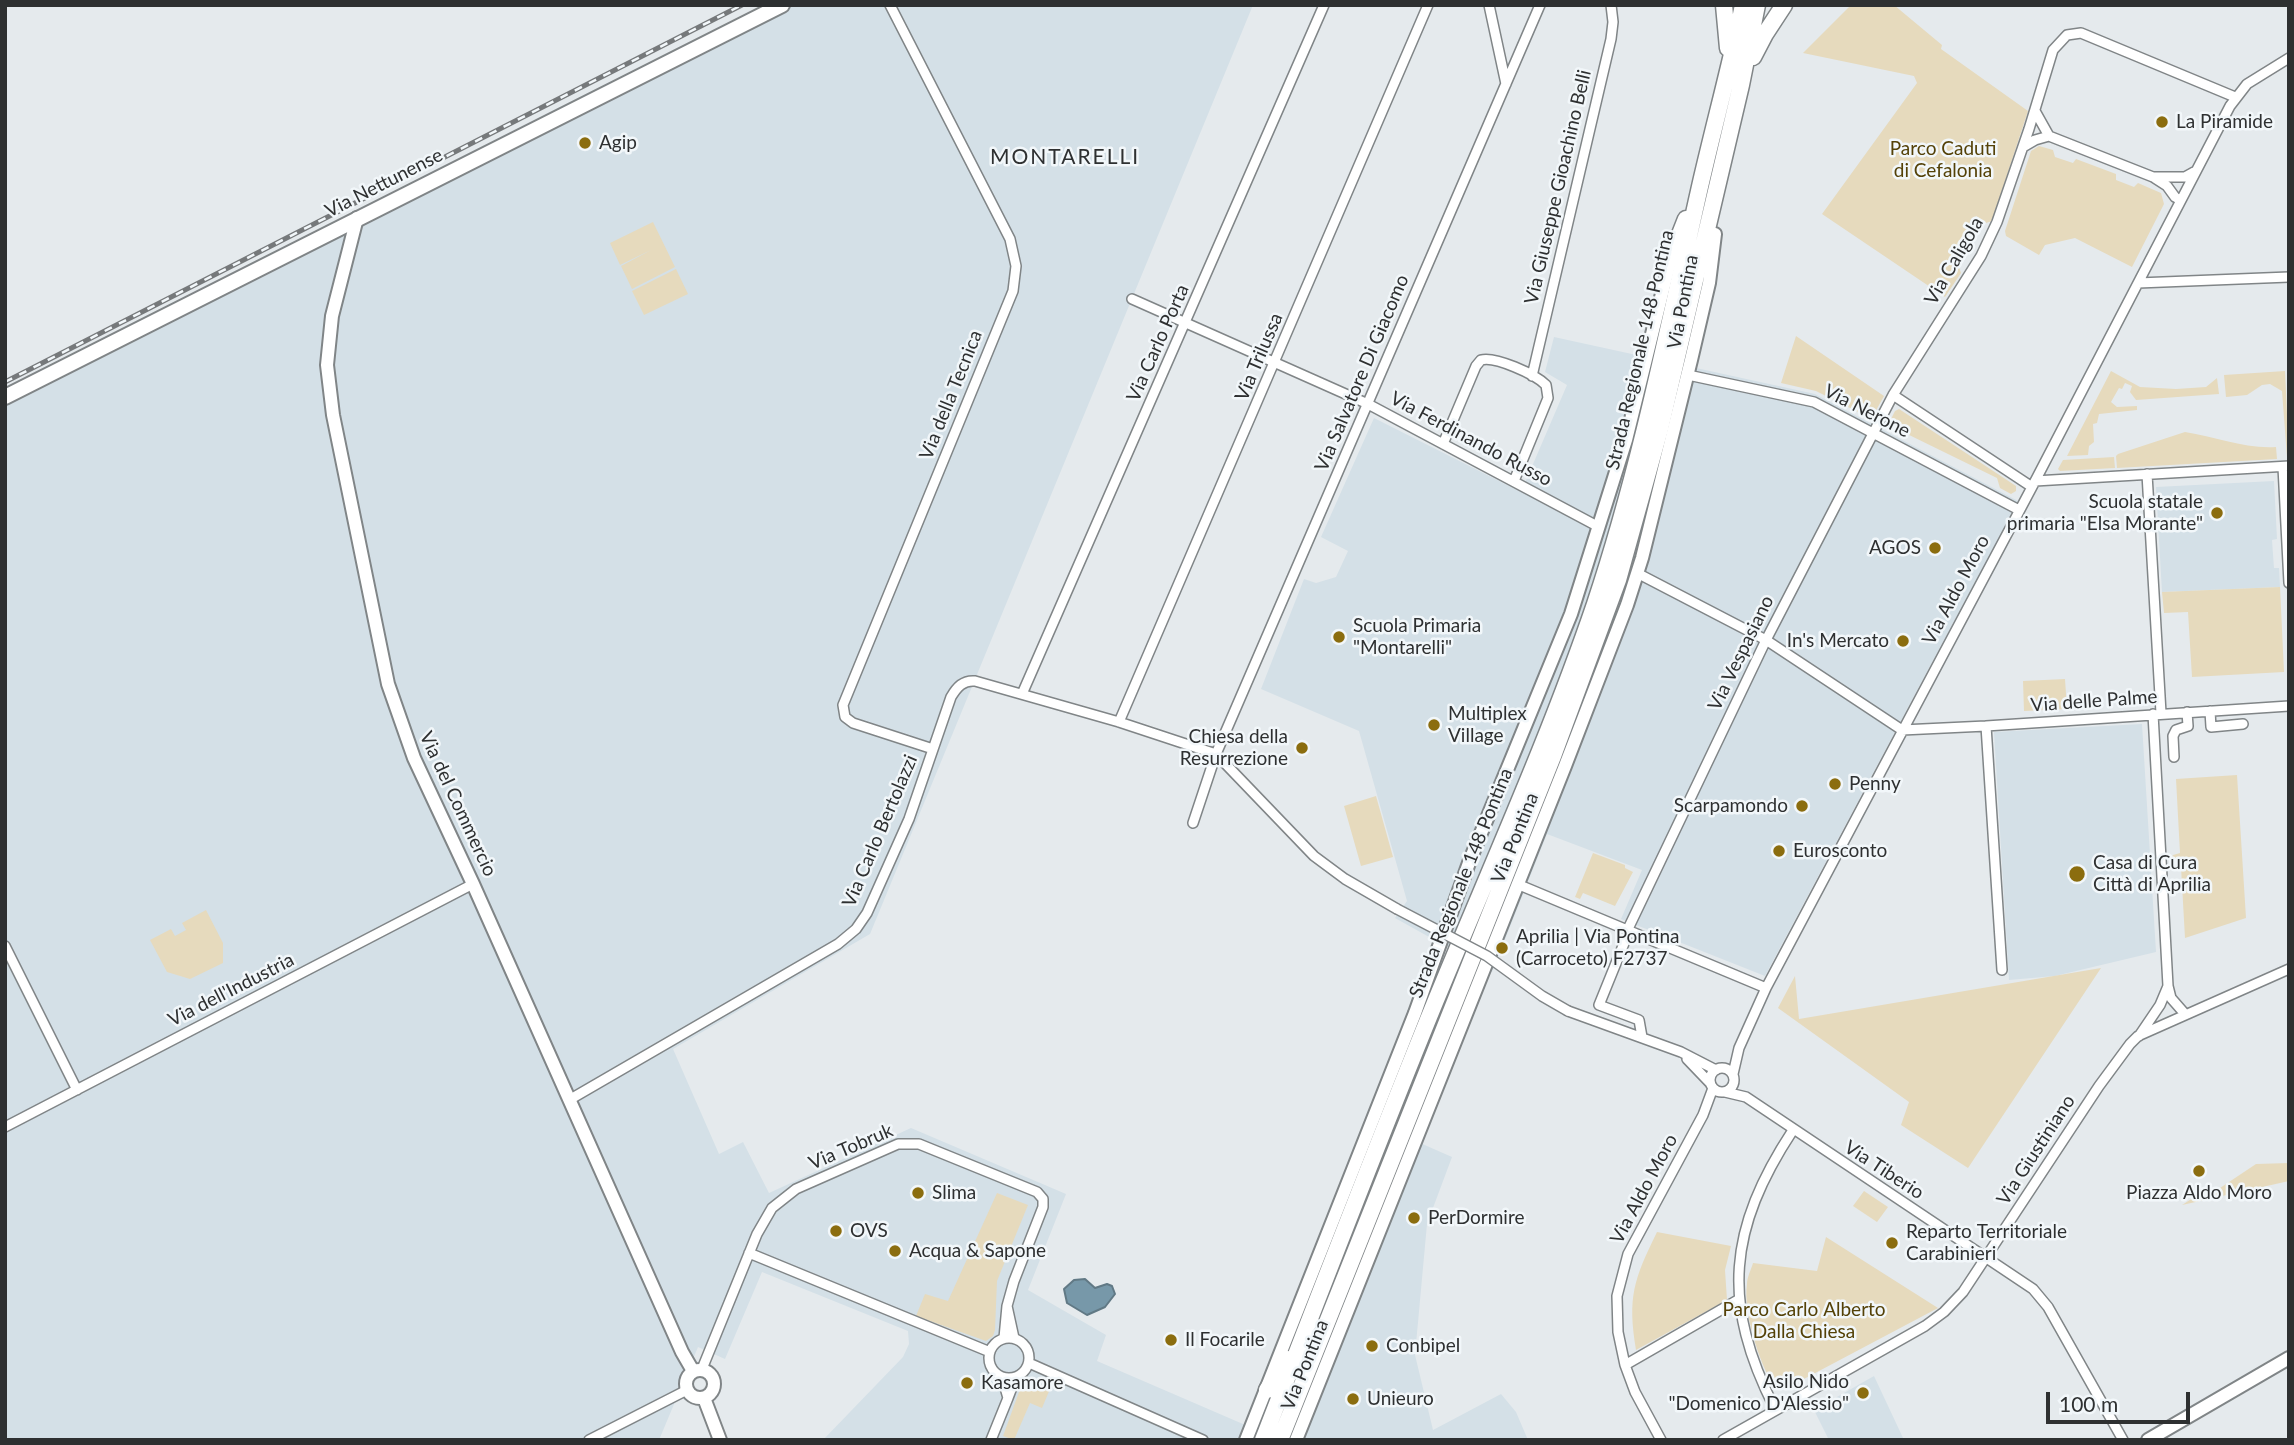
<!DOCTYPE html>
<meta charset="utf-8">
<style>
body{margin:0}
#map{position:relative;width:2294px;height:1445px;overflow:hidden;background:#e5eaed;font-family:Lato,sans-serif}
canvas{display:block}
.frame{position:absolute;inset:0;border:7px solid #2e3031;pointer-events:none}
.scale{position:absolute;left:2046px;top:1392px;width:144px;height:32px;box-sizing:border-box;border:4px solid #2e3031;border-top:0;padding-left:9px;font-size:21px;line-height:24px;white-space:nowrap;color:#2e3031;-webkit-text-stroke:5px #f2f7fa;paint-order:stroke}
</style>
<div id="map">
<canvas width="2294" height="1445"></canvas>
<div class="frame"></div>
<div class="scale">100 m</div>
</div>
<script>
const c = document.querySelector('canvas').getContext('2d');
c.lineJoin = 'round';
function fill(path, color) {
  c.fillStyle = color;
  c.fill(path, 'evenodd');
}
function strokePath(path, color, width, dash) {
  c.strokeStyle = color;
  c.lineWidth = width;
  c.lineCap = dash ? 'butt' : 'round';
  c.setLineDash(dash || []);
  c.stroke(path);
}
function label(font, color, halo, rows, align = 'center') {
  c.font = font + ' Lato,sans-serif';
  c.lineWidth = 5;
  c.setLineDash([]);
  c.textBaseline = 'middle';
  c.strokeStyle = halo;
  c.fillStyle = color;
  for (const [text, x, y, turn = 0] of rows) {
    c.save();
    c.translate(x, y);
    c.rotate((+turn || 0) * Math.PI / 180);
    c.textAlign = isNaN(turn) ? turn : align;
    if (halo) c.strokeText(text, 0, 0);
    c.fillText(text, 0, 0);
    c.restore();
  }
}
const built = new Path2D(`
 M766,5H1253L870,934L673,1049L719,1154L743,1142L769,1193L911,1128L1066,1194L1028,1290L1106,1335L1097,1361L1280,1440H823L903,1357L909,1344L908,1331L762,1272L725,1359L698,1347L659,1440H5V390Z
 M1554,337L1815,394L2018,501L1765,976L1621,919L1642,870L1547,834L1492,972L1395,918L1407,901L1359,731L1261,689L1304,579L1316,583L1336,577L1348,551L1321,537L1374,418L1521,492L1567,385L1545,372Z
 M2274,481L2277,539L2272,540L2274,568H2279L2280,587L2162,592L2156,487Z
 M2142,724L2156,952L2055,976L2009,980L1994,732Z
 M1411,1139L1452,1157L1427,1224L1415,1355L1433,1430L1501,1394L1516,1412L1528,1440H1286Z
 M1874,1376L1904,1440H1829L1814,1410Z`);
const green = new Path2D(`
 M1851,5H1894L1942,45L1941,49L2028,111L1992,221L1986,223L1976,216L1949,259L1959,267L1961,273L1945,297L1822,214L1917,83L1914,76L1803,53Z
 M2039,146L2053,150L2055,157L2073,163L2076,159L2116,174V180L2134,187L2138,183L2161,193L2164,204L2132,267L2075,238L2045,245L2039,255L2006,236L2005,231L2031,151Z
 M653,222L675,267L632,289L621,266L651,250L620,265L610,243Z
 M676,269L688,294L644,315L632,291Z
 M1796,336L1884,396L1874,414L1868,417L1816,391L1781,383Z
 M2111,371L2140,387L2176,389L2206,387L2217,378L2219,394L2136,400L2130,392L2132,386L2125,383L2122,389L2119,388L2111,402L2117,407L2137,406V410L2099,414L2097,423L2093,424L2094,442L2089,446L2088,455L2067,456Z
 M2285,371L2289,457H2287L2282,391L2270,384L2262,385L2247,395L2226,397L2224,375Z
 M1899,409L2016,486V491L2011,494L2000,488L1997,478L1901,431L1899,435L1887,427L1895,411Z
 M2185,432C2216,437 2245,449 2276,447L2277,459L2117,468L2116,456L2118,454Z
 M2114,457L2115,468L2060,471L2058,469L2063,460Z
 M2280,587L2284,672L2192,677L2188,612L2164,613L2162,592Z
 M2065,679L2067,709L2024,711L2023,681Z
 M2237,775L2246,918L2185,938L2181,867H2174L2170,861L2173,855L2180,853L2176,779Z
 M1376,796L1393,857L1361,866L1344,806Z
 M1593,853L1625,865V868L1633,872L1615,906L1583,893L1580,899L1575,897Z
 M206,910L223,943V963L190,979L167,972L150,940L171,929L175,936L186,930L182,923Z
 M2101,968L1968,1168L1901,1125L1909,1102L1778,1008L1795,976L1799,1019Z
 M2289,1163V1181L2182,1205L2207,1189L2211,1194L2256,1164Z
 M1864,1191L1888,1207L1877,1222L1853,1206Z
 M997,1193L1028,1205L997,1281L995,1330L993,1336L986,1341L916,1316L925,1294L948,1301Z
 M1657,1232L1731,1246L1725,1270L1727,1300L1636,1350C1627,1297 1634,1279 1657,1232Z
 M1826,1237L1938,1308L1785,1389L1773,1385C1759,1361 1743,1313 1747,1284C1747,1277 1751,1270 1753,1263L1817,1271Z
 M1028,1383H1037L1050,1389L1042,1408L1030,1403L1014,1440L1003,1436L1019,1392Z`);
const water = new Path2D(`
 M1085,1279L1095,1288L1107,1284L1112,1286L1115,1294L1105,1307L1087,1315L1067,1303L1064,1289L1074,1280Z`);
const street = new Path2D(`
 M890,5L1010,239L1016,266L1013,291L843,705L845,717L853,723L933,749
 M1489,5L1506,84
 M2035,111L2049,136
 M2023,147L2035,140L2049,136L2153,177L2167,186L2175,197L2180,200
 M2153,177H2185L2194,172
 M2138,283L2289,277
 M1132,299L1368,404L1599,527
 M1688,375L1814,402L2019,510
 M1532,376L1611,39L1613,22L1611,5
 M1443,444L1476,366L1481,360C1495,356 1535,374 1546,385L1548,398L1514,481
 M2283,467L2289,583
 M2147,474L2161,713
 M2035,481L2289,466
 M2032,487L1893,395L1981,256L1997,222L2029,129L2053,50L2067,35L2081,33L2235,97
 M1637,573L1766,640L1902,730L1986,726L2289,706
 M1022,694L1324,5
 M2210,711L2211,727L2243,724
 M1119,722L1428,5
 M1986,726L2002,970
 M2174,757L2173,736L2176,730L2188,726L2187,712
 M1193,823L1216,754L1540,5
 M1517,884L1766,988
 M1627,931L1766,640L1893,395
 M1629,931L1599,1005L1639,1020L1642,1037
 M5,946L77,1090
 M2168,986L2171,998L2185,1014
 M1568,1011L1681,1052L1716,1070
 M2139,1036L2160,1005L2168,986L2153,714
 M1687,1059L1710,1083
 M1710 1080a12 12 0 1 1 24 0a12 12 0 1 1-24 0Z
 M1733,1074L1739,1048L1766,988L2032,487L2230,106L2247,84L2289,58
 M1725,1092L1746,1097L2033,1289L2048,1307L2123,1440
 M569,1100L838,944L856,929L867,913L909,819L951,697C957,687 963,680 975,681L1119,722L1216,754L1314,856L1345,879L1397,909
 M5,1127L473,884
 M749,1253L990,1352
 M989 1358a20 20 0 1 1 40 0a20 20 0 1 1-40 0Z
 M1004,1338L1007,1306L1014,1338
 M1029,1363L1203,1440
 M1625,1365L1738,1300
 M702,1369L757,1234L772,1208L796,1189L898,1144H919L1037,1192L1043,1199V1207L1014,1281L1007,1306
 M1002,1377L1008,1398L1016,1377
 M1775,1409C1721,1303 1728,1229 1793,1130
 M589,1440L687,1390
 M991,1440L1008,1398
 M1661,1440L1635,1392L1625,1365L1618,1332L1617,1296L1628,1254L1703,1115L1713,1088
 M1723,1440L1925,1326L1944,1312L1963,1292L2099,1086L2130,1044L2138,1036L2289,969`);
const secondary = new Path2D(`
 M357,218L332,316L327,365L333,415L388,684L414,758L473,884L682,1352L693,1371
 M686 1384a14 14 0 1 1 28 0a14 14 0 1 1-28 0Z
 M704,1398L720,1440
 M1246,1440L1415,1013L1470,860L1571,614L1626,440L1671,257
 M1296,1440L1565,766L1627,605L1642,558L1691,360L1709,283L1715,234
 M2148,1440L2289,1358`);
const primary = new Path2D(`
 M5,397L782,5`);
const highway = new Path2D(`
 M1724,5L1728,48
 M1753,57L1765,34L1784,5
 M1671,257L1686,219
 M1267,1390L1287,1359
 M1263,1440C1320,1293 1376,1146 1436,1000C1490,869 1549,739 1595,604C1640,469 1668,329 1699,191C1713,129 1730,68 1743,5
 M1280,1440L1553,756L1618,580L1660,429L1741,85L1757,5`);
const rail = new Path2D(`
 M5,382L742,5`);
const streetBridge = new Path2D(`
 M1397,909L1487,956L1542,996L1568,1011`);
const markers = [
 [2162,122,7,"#8b6d0f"],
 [585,143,7,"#8b6d0f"],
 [2217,513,7,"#8b6d0f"],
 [1935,548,7,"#8b6d0f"],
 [1339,637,7,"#8b6d0f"],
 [1903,641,7,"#8b6d0f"],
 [1434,725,7,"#8b6d0f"],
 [1302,748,7,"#8b6d0f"],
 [1835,784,7,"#8b6d0f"],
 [1802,806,7,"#8b6d0f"],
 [1779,851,7,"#8b6d0f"],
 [2077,874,9,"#8b6d0f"],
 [1502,948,7,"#8b6d0f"],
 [2199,1171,7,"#8b6d0f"],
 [918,1193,7,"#8b6d0f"],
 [1414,1218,7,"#8b6d0f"],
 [836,1231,7,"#8b6d0f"],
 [1892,1243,7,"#8b6d0f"],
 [895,1251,7,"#8b6d0f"],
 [1171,1340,7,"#8b6d0f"],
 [1372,1346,7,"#8b6d0f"],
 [967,1383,7,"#8b6d0f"],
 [1863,1393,7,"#8b6d0f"],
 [1353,1399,7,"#8b6d0f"]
];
const poiNames = [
 ["La Piramide",2176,122],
 ["Agip",599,143],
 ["Scuola statale",2203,502,"right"],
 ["primaria \"Elsa Morante\"",2203,524,"right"],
 ["AGOS",1921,548,"right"],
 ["Scuola Primaria",1353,626],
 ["\"Montarelli\"",1353,648],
 ["In's Mercato",1889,641,"right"],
 ["Multiplex",1448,714],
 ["Village",1448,736],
 ["Chiesa della",1288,737,"right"],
 ["Resurrezione",1288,759,"right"],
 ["Penny",1849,784],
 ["Scarpamondo",1788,806,"right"],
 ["Eurosconto",1793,851],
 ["Casa di Cura",2093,863],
 ["Città di Aprilia",2093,885],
 ["Aprilia | Via Pontina",1516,937],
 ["(Carroceto) F2737",1516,959],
 ["Slima",932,1193],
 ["Piazza Aldo Moro",2199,1193,"center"],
 ["PerDormire",1428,1218],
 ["OVS",850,1231],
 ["Reparto Territoriale",1906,1232],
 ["Carabinieri",1906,1254],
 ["Acqua & Sapone",909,1251],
 ["Il Focarile",1185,1340],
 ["Conbipel",1386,1346],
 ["Asilo Nido",1849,1382,"right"],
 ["\"Domenico D'Alessio\"",1849,1404,"right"],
 ["Kasamore",981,1383],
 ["Unieuro",1367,1399]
];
const parkNames = [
 ["Parco Caduti",1943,149],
 ["di Cefalonia",1943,171],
 ["Parco Carlo Alberto",1804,1310],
 ["Dalla Chiesa",1804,1332]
];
const streetNames = [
 ["Via Nettunense",384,183,-27],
 ["Via Giuseppe Gioachino Belli",1558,187,-77],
 ["Via Caligola",1954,261,-60],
 ["Via Pontina",1683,302,-79],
 ["Via Carlo Porta",1158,343,-66],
 ["Strada Regionale 148 Pontina",1640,350,-77],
 ["Via Trilussa",1259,357,-67],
 ["Via Salvatore Di Giacomo",1362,373,-67],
 ["Via della Tecnica",951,395,-68],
 ["Via Nerone",1867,411,27],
 ["Via Ferdinando Russo",1471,439,28],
 ["Via Aldo Moro",1956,590,-62],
 ["Via Vespasiano",1741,653,-64],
 ["Via delle Palme",2094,701,-4],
 ["Via del Commercio",458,804,65],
 ["Via Carlo Bertolazzi",880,831,-67],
 ["Via Pontina",1515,838,-68],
 ["Strada Regionale 148 Pontina",1461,883,-68],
 ["Via dell'Industria",231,990,-27],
 ["Via Tobruk",851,1147,-23],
 ["Via Giustiniano",2036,1150,-57],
 ["Via Tiberio",1884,1170,33],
 ["Via Aldo Moro",1644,1189,-62],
 ["Via Pontina",1305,1365,-68]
];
const neighbourhoodNames = [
 ["MONTARELLI",1065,157]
];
fill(built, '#d4e0e7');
fill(green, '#e6dabd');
fill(water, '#7798a9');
strokePath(water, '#617985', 2);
strokePath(street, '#808587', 12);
strokePath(secondary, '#808587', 16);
strokePath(primary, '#808587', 18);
strokePath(highway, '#808587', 19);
strokePath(street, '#fff', 9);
strokePath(secondary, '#fff', 12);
strokePath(primary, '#fff', 14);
strokePath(highway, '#fff', 16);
strokePath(rail, '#76797b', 5);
strokePath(rail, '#f2f7fa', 2.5, [8]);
strokePath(streetBridge, '#808587', 12, []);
strokePath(streetBridge, '#fff', 9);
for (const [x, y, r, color] of markers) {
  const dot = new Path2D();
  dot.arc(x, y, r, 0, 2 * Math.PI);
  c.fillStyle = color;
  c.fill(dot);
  strokePath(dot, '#f2f7fa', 2.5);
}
label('19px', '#2e3031', '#f2f7fa', poiNames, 'left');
label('19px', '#544107', '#f2f7fa', parkNames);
label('19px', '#2e3031', '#f2f7fa', streetNames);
c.letterSpacing = '2px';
label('21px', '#2e3031', '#f2f7fa', neighbourhoodNames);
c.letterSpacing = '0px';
</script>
